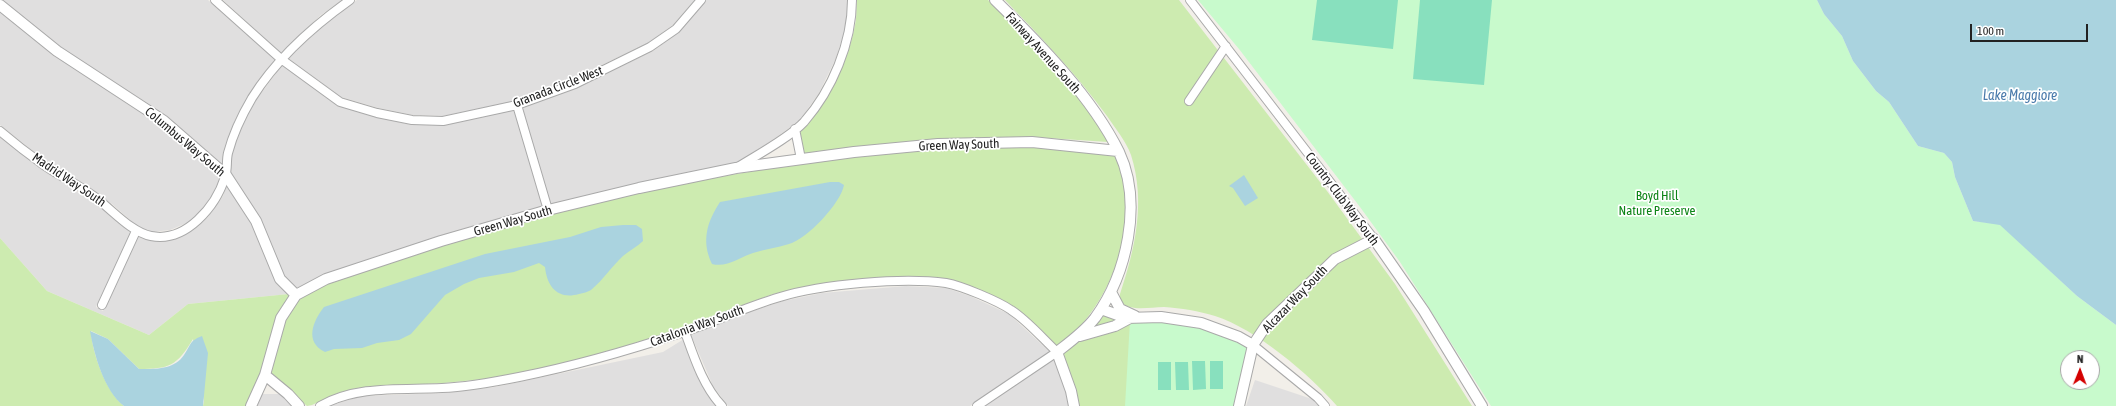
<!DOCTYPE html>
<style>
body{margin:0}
#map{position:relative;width:2116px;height:406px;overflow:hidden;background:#f2efe9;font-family:"Asap Condensed",sans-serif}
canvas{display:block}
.north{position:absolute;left:2060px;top:350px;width:40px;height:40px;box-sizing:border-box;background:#fff;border:1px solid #a7a7a7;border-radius:50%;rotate:1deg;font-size:11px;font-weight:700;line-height:16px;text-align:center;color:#222}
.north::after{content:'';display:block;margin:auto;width:14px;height:18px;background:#d40000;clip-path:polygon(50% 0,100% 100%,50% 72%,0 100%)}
.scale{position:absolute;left:1970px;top:24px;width:118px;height:18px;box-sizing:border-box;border:2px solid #222;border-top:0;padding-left:5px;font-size:12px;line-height:14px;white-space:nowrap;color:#222;-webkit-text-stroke:3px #fff;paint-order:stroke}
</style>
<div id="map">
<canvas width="2116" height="406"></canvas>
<div class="north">N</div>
<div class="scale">100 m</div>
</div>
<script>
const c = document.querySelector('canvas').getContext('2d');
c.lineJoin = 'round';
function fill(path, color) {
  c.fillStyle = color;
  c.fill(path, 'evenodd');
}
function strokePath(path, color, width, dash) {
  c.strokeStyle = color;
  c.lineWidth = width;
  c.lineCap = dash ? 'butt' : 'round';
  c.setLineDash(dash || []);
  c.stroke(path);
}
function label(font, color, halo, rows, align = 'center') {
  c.font = font + ' "Asap Condensed",sans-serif';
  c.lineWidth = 3.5;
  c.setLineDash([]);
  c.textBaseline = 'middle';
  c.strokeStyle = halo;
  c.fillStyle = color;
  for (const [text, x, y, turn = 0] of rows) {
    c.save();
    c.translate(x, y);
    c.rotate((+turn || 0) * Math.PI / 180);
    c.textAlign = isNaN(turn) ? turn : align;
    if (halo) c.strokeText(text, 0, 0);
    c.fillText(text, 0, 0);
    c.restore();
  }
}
const residential = new Path2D(`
 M1,0H208L275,59L250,94L235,120L223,153L222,166L166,117L60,47Z
 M223,0H342L321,15L281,53Z
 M357,0H695L673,25L648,43L573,79L516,101L443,116L413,115L378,108L341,97L288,58L326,23Z
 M706,0H848L847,23L836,58L819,93L800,120L770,142L735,164L551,205L522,108L576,88L653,51L679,32Z
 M0,11L55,54L161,124L221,176L216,191L202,211L189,222L170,230L152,232L138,227L112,204L43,159L0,125Z
 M282,65L339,106L376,117L412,125H444L514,110L543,207L383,254L324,275L297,289L283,276L259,219L230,173L231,155L242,125L256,100Z
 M0,137L39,167L108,212L131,233L96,307L103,311L138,237L152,241L171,239L192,230L208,217L223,196L227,184L252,223L277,282L289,294L188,304L149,335L47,291L0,238Z
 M906,286L946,288L970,296L1009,314L1050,352L970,406H728L713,386L691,335L737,316L783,301L822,293Z
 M684,339L693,365L706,391L717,406H329L361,396L445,393L495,387L663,352Z
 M1055,359L1067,392L1070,406H984Z
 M1255,380L1312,399L1319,406H1246Z
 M262,394H281L293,406H256Z`);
const grass = new Path2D(`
 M857,0H988C1033,44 1077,88 1108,142L1033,137L938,139L804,154L800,131C827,103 848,64 855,25C857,17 856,8 857,0Z
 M1005,0H1179L1327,191L1395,284L1472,406H1337C1309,374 1256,329 1215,316C1199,311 1181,308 1164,307C1149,307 1132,312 1120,302V294C1135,249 1146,202 1131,155C1126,141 1115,128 1107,116C1076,74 1041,37 1005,0Z
 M1033,146L1114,152C1140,212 1121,281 1078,329C1072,336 1064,341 1057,346L1018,310L973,287L857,280L821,284L773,294L631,347L566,363L494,378L444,383L357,388L338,393L312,405L307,406L270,374C277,349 280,320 298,300C311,285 374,268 395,261C571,202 752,163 937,149C969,146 1001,147 1033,146Z
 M0,238L47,291L149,335L188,304L289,294L291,295L262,373L247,406H203L204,401L193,339C177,366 169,369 139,369L108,339L91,331C92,353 106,392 124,406H0Z
 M1105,309L1130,321L1137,406H1078L1062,352Z`);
const park = new Path2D(`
 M1198,0H1817L1824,14L1842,36L1853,61L1876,91L1889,102L1918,146L1944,153L1952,162L1955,177L1973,221L2000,224L2077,296L2116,325V406H1491L1400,262L1360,207L1239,49ZM2068,358H2092V382H2068Z
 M1130,321C1171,320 1212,327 1248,347L1235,406H1125Z`);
const pitch = new Path2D(`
 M1317,0H1398L1393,49L1312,40Z
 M1420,0H1492L1484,85L1413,79Z
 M1192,361H1205L1206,389L1193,390Z
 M1210,361H1223V389H1210Z
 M1158,362H1171V390H1158Z
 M1175,362H1188L1189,390H1176Z`);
const water = new Path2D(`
 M1817,0H2116V325L2077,296L2000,225L1973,221L1955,177L1952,162L1944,153L1918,146L1889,102L1876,91L1853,61L1842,36L1824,14Z
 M1244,175L1258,198L1245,206L1233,188L1229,186Z
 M830,182H839L844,185C841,203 807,239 789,244C777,248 765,249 753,253C740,257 727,268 712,264C701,241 707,222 720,202Z
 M623,225H636L642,229L643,241C637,247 630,250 623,256C612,266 603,280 591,290C588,292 583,293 579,294C558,300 547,287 545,267L539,263L514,272L479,278L464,284L445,295L411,334L399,340L377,343L362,348L334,349L325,352C304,342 313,321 324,307L485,254L570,237L601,227Z
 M90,331L108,339L139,369C155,369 174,370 184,355C191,345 189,341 202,336L208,353L203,406H124C104,391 94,354 90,331Z`);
const minor = new Path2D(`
 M215,0L281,59L340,102L377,113L412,120L443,121L517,105L575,84L650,47L676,29L701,0
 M1190,0L1374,239
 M1189,101L1226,46
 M517,105L548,210
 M795,129L801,159
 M0,131C13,142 27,153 41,163C57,175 76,183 92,195C110,207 130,232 151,236C186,243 216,206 225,177C228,169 226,161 228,153C233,134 242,115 252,98C277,58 312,27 350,0
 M738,167C757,155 789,138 804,122C832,90 852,43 852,0
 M102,305L136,231
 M685,332C694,357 703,386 722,406
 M1253,345L1318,398L1325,406
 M320,406C357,385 401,390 442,388C468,387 494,382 519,377C574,366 627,351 681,333C714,322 746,307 780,297C822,284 903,277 946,283C962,286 998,301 1011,310C1027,320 1043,339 1057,352L977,406`);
const tertiary = new Path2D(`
 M995,0C1038,42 1092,97 1119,152C1143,203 1127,274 1095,318C1084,332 1070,342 1057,352L1071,391L1074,406
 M0,5L57,51L164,121L226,175L256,221L280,279L296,295
 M1111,292L1120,309L1135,316
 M1101,309L1126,318L1161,317L1201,323L1239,337L1253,345
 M1080,336L1115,326L1130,318
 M265,375L288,394L299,406
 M251,406L265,375L281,318L296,295L326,279L441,241L548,210L639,188L736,168L854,152L938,144L1032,142L1118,151
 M1239,406L1253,345L1267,324L1335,259L1374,239L1424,311L1482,406`);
const streetNames = [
 ["Fairway Avenue South",1043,53,48],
 ["Granada Circle West",558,87,-21],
 ["Columbus Way South",185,142,40],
 ["Green Way South",959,145,-2],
 ["Madrid Way South",69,180,34],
 ["Country Club Way South",1342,199,53],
 ["Green Way South",513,221,-16],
 ["Alcazar Way South",1295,299,-46],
 ["Catalonia Way South",697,326,-20]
];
const parkNames = [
 ["Boyd Hill",1657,196],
 ["Nature Preserve",1657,211]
];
const waterNames = [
 ["Lake Maggiore",2020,96]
];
fill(residential, '#e0dfdf');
fill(grass, '#cdebb0');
fill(park, '#c8facc');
fill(pitch, '#88e0be');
fill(water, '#aad3df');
strokePath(minor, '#a9a9a9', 10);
strokePath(tertiary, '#a9a9a9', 12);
strokePath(minor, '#fff', 8);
strokePath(tertiary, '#fff', 10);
label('13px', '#222', '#fff', streetNames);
label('13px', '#0c8416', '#fff', parkNames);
label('italic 14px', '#4a7aab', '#fff', waterNames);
</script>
